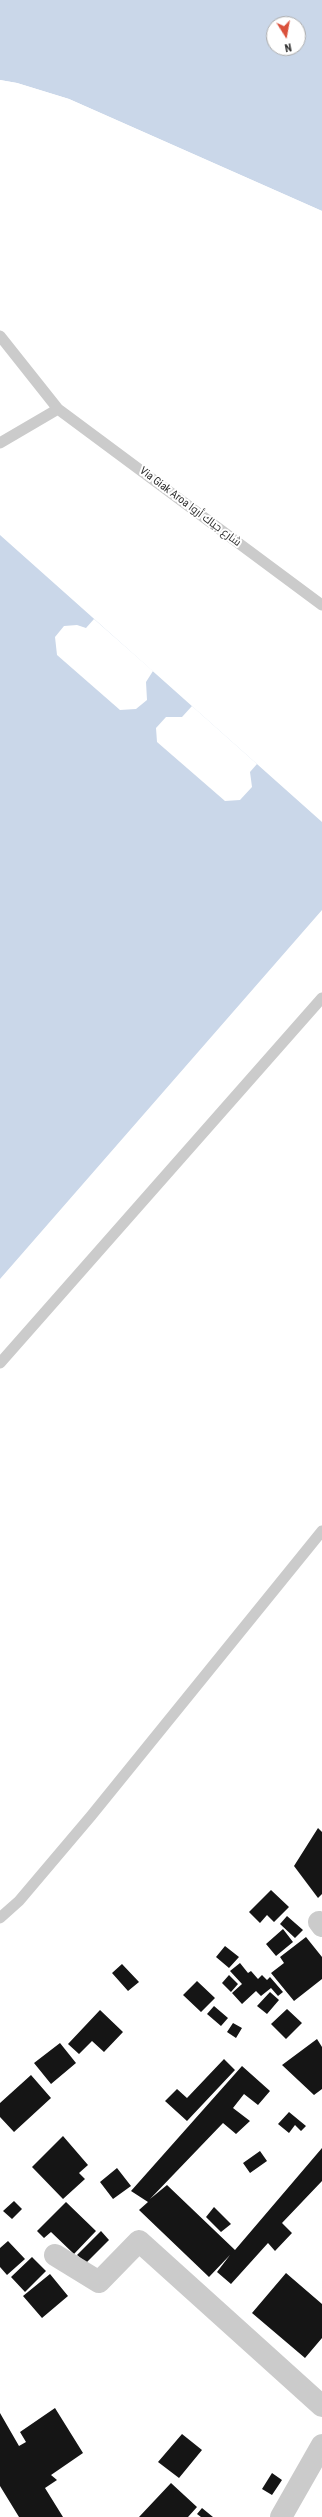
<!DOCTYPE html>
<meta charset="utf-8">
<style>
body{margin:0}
#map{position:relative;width:322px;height:2517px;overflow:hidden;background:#fff;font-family:"Roboto Condensed",sans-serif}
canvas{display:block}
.north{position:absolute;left:266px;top:16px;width:40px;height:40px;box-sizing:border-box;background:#fff;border:1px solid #ababab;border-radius:50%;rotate:169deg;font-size:11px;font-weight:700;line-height:16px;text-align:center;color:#2e2e2e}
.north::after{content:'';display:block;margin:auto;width:14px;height:18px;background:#da513c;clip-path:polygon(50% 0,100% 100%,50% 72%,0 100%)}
</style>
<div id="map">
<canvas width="322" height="2517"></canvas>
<div class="north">N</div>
</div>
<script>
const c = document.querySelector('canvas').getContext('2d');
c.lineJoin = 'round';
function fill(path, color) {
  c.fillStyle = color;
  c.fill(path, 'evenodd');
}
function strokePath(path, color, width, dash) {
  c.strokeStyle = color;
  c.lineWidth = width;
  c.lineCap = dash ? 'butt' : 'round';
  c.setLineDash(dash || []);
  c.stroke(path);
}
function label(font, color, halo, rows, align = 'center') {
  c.font = font + ' "Roboto Condensed",Cairo,sans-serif';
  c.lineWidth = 4;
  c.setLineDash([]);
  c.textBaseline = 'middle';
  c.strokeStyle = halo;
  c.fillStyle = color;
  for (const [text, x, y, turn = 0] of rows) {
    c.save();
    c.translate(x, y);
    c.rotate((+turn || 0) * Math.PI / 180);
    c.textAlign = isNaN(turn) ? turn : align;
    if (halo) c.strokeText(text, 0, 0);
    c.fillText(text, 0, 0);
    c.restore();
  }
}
const water = new Path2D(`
 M0,0H322V211L69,99L17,83L0,80ZM274,24H298V48H274Z
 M0,535L322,822V910L0,1279Z`);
const pier = new Path2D(`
 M0,80L17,83L69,99L322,211V213L68,101L16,85L0,82Z
 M94,619L153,671L146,682L147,700L136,709L120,710L57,655L55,637L64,626L77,625L86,628Z
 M192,706L257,764L250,772L252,787L240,800L225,801L157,742L156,728L166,717H182Z`);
const building = new Path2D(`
 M318,1828L322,1832V1894L318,1898L294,1866Z
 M271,1890L289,1907L274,1922L267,1915L260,1923L249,1912Z
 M287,1916L303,1930L295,1938L280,1924Z
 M283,1929L293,1942L276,1956L266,1944Z
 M306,1937L322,1957V1979L294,2001L271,1973L284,1963L280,1957Z
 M225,1946L239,1957L229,1968L216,1957Z
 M240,1963L248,1973L251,1971L258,1979L262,1975L267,1980L270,1977L283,1992L278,1996L271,1988L261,1996L256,1991L242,2004L232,1993L242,1984L230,1971Z
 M122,1964L139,1982L128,1991L112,1973Z
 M229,1975L238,1984L231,1992L222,1983Z
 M197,1981L215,1998L201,2012L183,1995Z
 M270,1992L279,2000L267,2014L257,2006Z
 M214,2006L228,2018L221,2026L207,2014Z
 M287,2009L302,2023L286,2039L271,2024Z
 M100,2010L123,2032L104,2052L92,2041L79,2054L68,2044Z
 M233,2023L242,2028L236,2038L227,2032Z
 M317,2039L322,2047V2089L314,2095L282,2065Z
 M60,2043L76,2063L51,2084L34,2063Z
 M224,2059L235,2070L187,2121L165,2101L177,2089L187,2098Z
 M242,2066L270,2091L258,2105L244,2094L233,2108L250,2121L236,2134L223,2123L150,2199L167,2185L235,2250L322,2148V2181L282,2223L292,2233L275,2251L268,2243L231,2284L217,2272L230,2255L209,2277L139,2210L148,2202L131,2191Z
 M31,2075L51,2098L14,2132L0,2117V2103Z
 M289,2112L306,2126L301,2131L295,2125L289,2133L278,2124Z
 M63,2136L88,2165L79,2173L85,2179L63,2199L32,2167Z
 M260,2151L267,2161L250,2173L243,2163Z
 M117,2168L131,2186L113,2199L100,2182Z
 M14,2201L22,2209L12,2219L3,2211Z
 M66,2202L96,2231L74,2254L51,2232L44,2238L37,2231Z
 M214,2207L231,2224L221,2232L206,2217Z
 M101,2231L109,2240L86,2263L77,2255Z
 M8,2241L25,2259L7,2275L0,2267V2248Z
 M32,2257L46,2271L25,2292L11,2277Z
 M286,2273L322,2304V2338L305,2358L252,2313Z
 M50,2274L68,2296L42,2318L23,2296Z
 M55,2408L83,2453L51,2475L57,2480L45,2488L63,2517H19L0,2486V2413L19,2446L26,2442L20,2432Z
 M182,2434L202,2450L179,2478L158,2462Z
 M272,2473L282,2480L272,2495L262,2489Z
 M171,2483L197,2507L188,2517H139Z
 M202,2508L213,2517H201L197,2514Z`);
const lane = new Path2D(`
 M0,336L58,409L322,605
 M0,443L58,409
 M0,1363L322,998
 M0,1918L19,1901L91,1816L322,1531`);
const street = new Path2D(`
 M319,1922L322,1926
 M55,2255L99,2282L139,2241L322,2406
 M281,2517L322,2445`);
const streetNames = [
 ["Via Giak Aroa شارع جياك أروا",190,507,37]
];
fill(water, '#cad7e9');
fill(pier, '#fff');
fill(building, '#151515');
strokePath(lane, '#cbcbcb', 11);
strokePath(street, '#cbcbcb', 22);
label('11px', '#2e2e2e', '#fff', streetNames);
</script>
